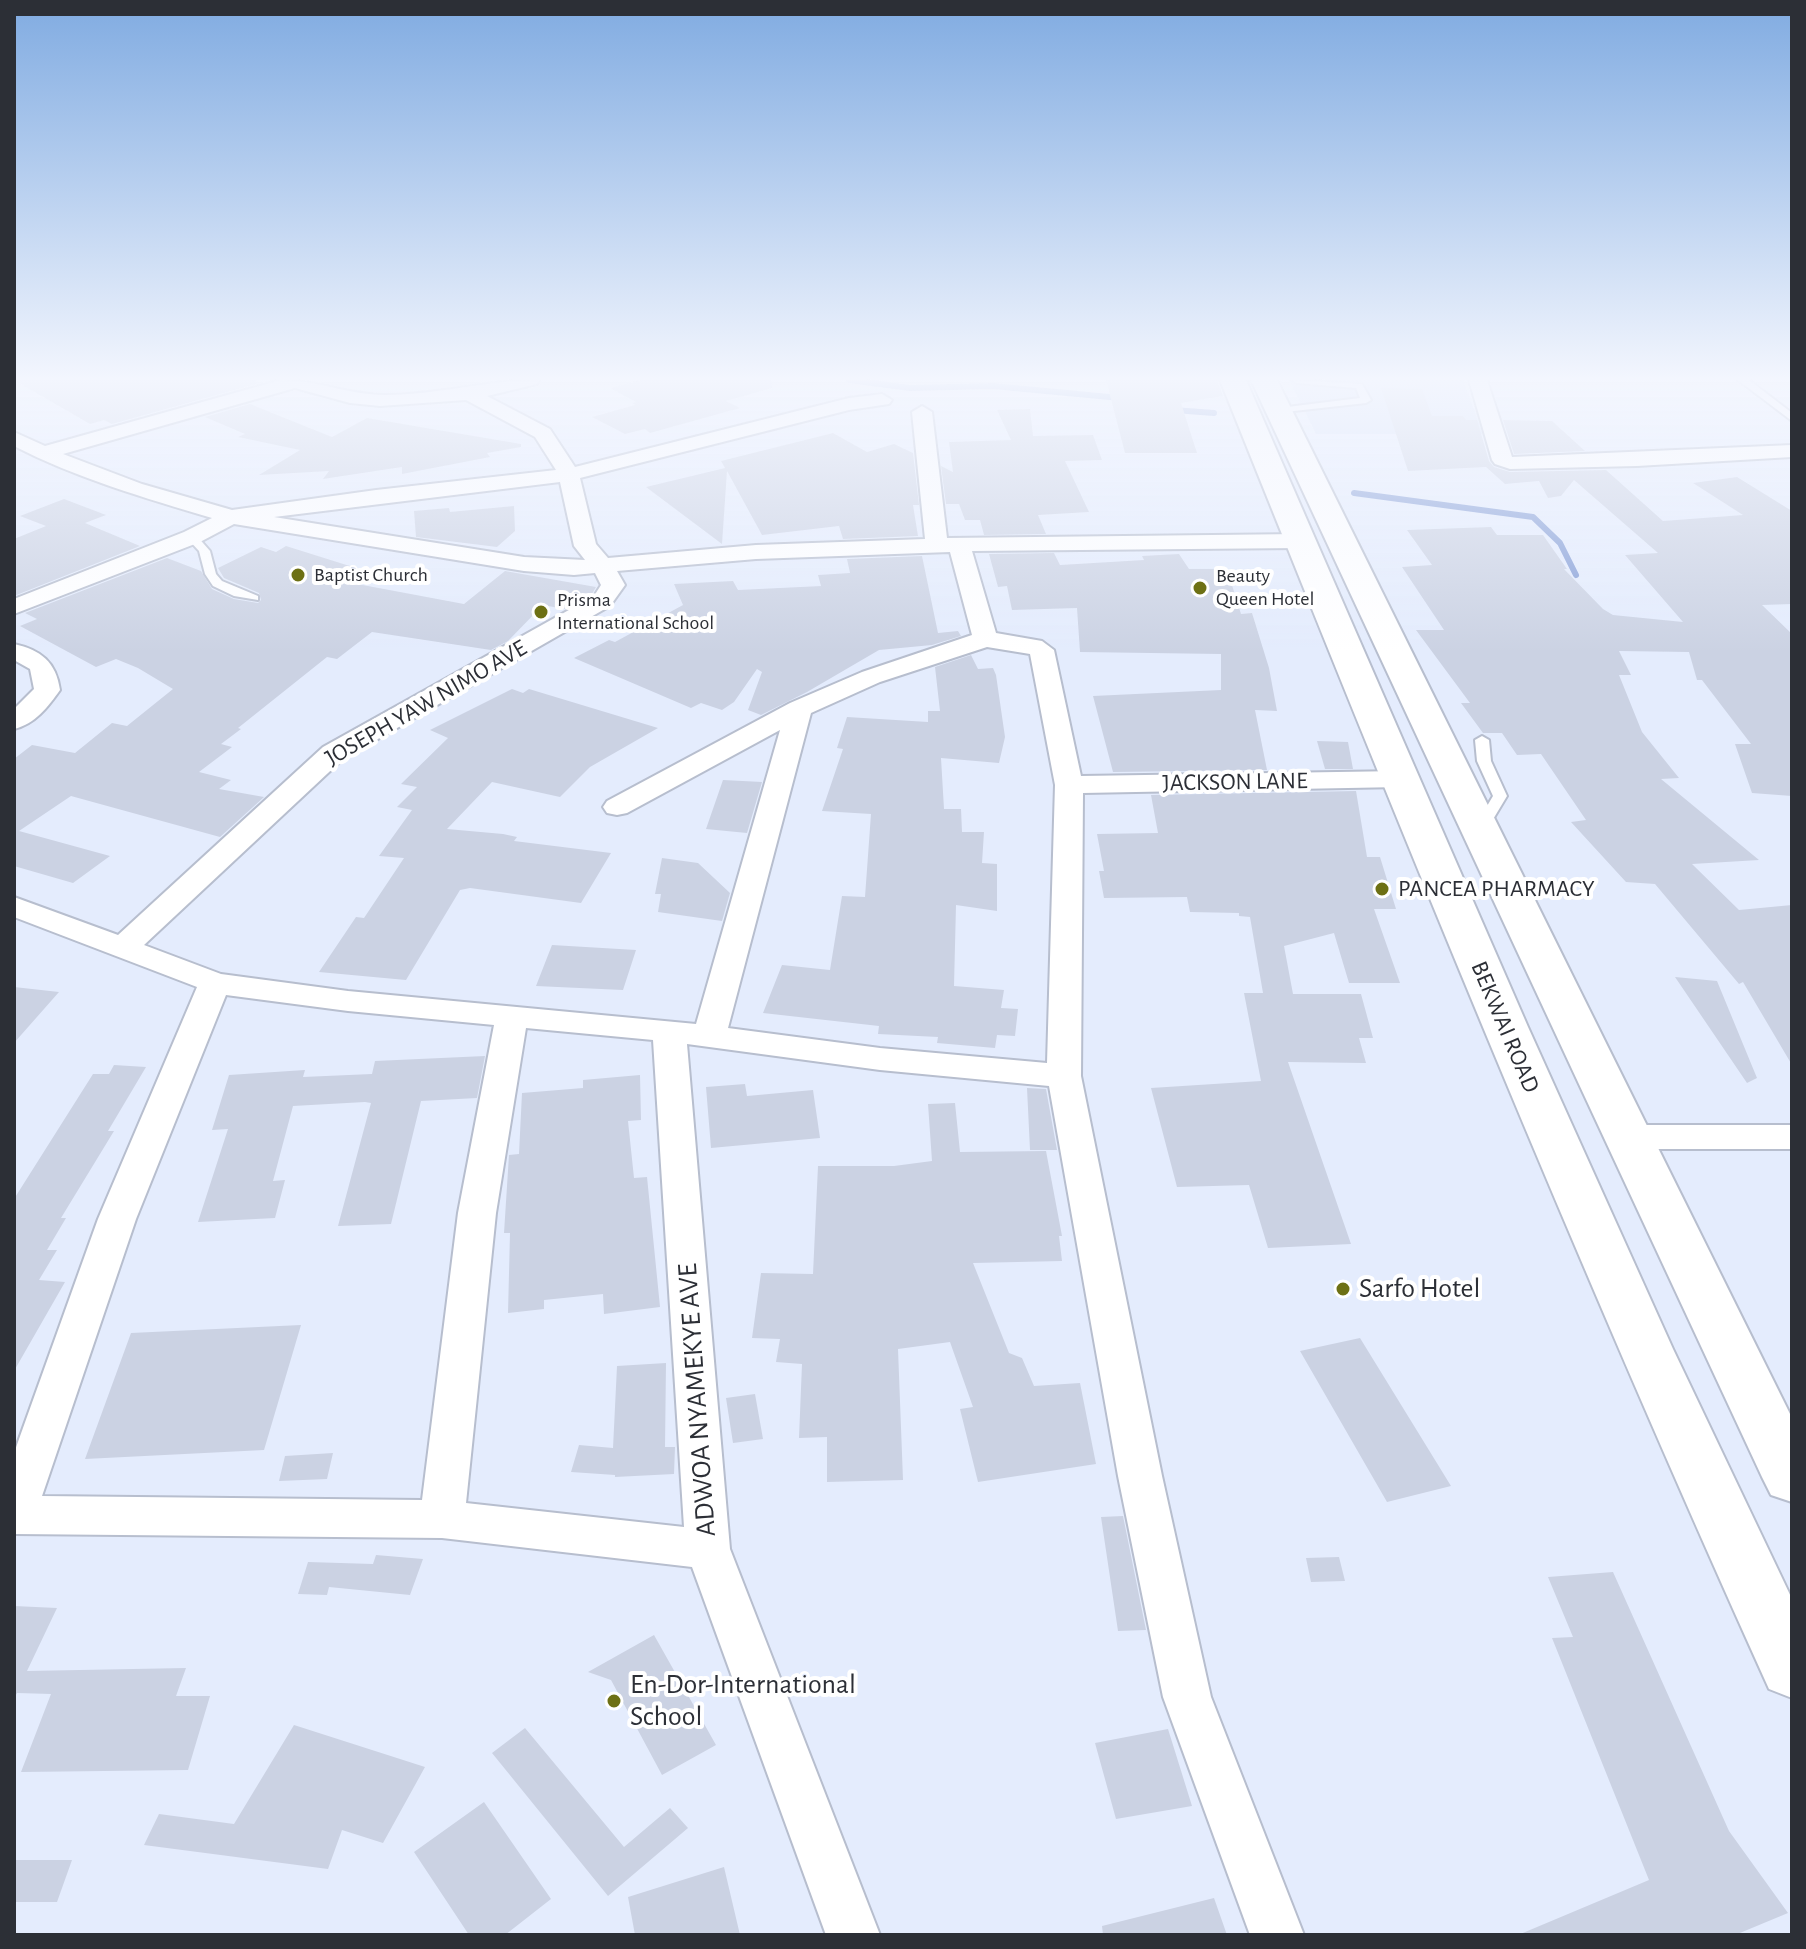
<!DOCTYPE html>
<style>
body{margin:0}
#map{position:relative;width:1806px;height:1949px;overflow:hidden;background:#e4ecfd;font-family:"Alegreya Sans",sans-serif}
canvas{display:block}
.frame{position:absolute;inset:0;border:16px solid #2c2f36;pointer-events:none}
</style>
<div id="map">
<canvas width="1806" height="1949"></canvas>
<div class="frame"></div>
</div>
<script>
const c = document.querySelector('canvas').getContext('2d');
c.lineJoin = 'round';
function fill(path, color) {
  c.fillStyle = color;
  c.fill(path, 'evenodd');
}
function strokePath(path, color, width, dash) {
  c.strokeStyle = color;
  c.lineWidth = width;
  c.lineCap = dash ? 'butt' : 'round';
  c.setLineDash(dash || []);
  c.stroke(path);
}
function label(font, color, halo, rows, align = 'center') {
  c.font = font + ' "Alegreya Sans",sans-serif';
  c.lineWidth = 8;
  c.setLineDash([]);
  c.textBaseline = 'middle';
  c.strokeStyle = halo;
  c.fillStyle = color;
  for (const [text, x, y, turn = 0] of rows) {
    c.save();
    c.translate(x, y);
    c.rotate((+turn || 0) * Math.PI / 180);
    c.textAlign = isNaN(turn) ? turn : align;
    if (halo) c.strokeText(text, 0, 0);
    c.fillText(text, 0, 0);
    c.restore();
  }
}
const built = new Path2D(`
 M1289,380H1463L1483,434H1316Z`);
const stream = new Path2D(`
 M849,380L910,388L993,386L1120,398
 M1174,410L1214,413
 M1354,493L1533,517L1560,543L1576,575`);
const building = new Path2D(`
 M14,380H256V384L112,424L104,420L90,424Z
 M641,380H771L772,388L726,401L740,408L650,433L645,429L625,434L592,417L635,405L632,403L636,402L610,388Z
 M1106,380H1217L1223,396L1181,403L1197,453H1125Z
 M1381,388L1422,389L1432,416H1463L1466,420H1477L1489,461L1494,467L1510,472L1606,470L1663,521L1743,515L1693,483L1737,477L1792,511V604L1762,605L1792,634V796L1752,793L1735,744H1751L1702,680H1697L1689,652L1619,651L1631,675H1619L1642,732L1679,778L1661,779L1759,860L1692,864L1739,910L1792,905V1065L1743,982L1739,984L1655,884L1626,882L1571,822L1586,820L1541,754L1517,755L1502,733H1483L1461,703H1470L1416,630H1444L1402,567L1432,565L1407,530L1491,527L1497,535H1543L1567,569H1564L1603,609L1613,615L1683,622L1625,555L1658,553L1574,480L1561,496L1548,498L1539,481L1505,484L1486,467L1408,471Z
 M250,404L332,437L367,418L521,444V447L487,453L490,457L402,474V467L323,479L329,471L259,475L300,450L238,437L245,434L205,417Z
 M1030,409L1033,436L1093,435L1102,460L1065,461L1089,512L1038,515L1046,534L984,535L980,520H965L959,504H946L941,466L953,472L949,442L1011,440L997,410Z
 M1503,420L1552,421L1585,451L1514,454Z
 M833,433L867,452L894,444L913,453L919,505H913L918,536L843,539L839,526L762,535L727,471L722,544L646,487L725,468L721,461Z
 M64,499L106,515L85,523L140,546L14,596V539L46,526L20,516Z
 M514,506L515,531L497,547L416,537L414,511L449,508L450,512Z
 M286,546L372,573L352,583L464,604L505,571L596,587L592,594L564,609L543,605L508,641L491,650L372,632L337,659L327,657L238,728L241,729L221,744L232,747L199,772L231,780L219,789L264,797L220,837L71,796L19,831L110,856L73,883L14,866V759L32,745L75,753L112,723L127,726L173,689L138,668L116,659L96,667L20,626L37,619L25,613L167,558L201,571L212,589L234,599L258,603L261,600L259,593L224,578L218,568L261,547L276,552Z
 M1054,553L1060,565L1144,560L1142,556L1179,554L1189,569H1227L1241,614L1252,613L1269,668L1277,711L1255,710L1267,770L1113,772L1093,696L1221,690V654L1080,652L1077,608L1012,610L1007,586L998,587L989,554Z
 M922,556L938,633L958,631L961,636L932,645L879,650L807,692L761,715L748,710L762,672L757,669L734,702L722,710L701,703L691,708L574,658L609,640L615,642L683,605L674,584L733,581L738,590L821,586L818,575L850,573L847,559Z
 M971,655L978,669L993,668L996,675L1005,737L999,763L941,758L944,809H961L962,832H984L982,863L997,864V911L956,905L954,986L1004,990L1001,1008L1018,1009L1015,1036L997,1035L995,1048L937,1043L938,1037L878,1034L879,1026L763,1013L782,965L830,970L842,896L865,897L871,814L822,811L843,749L837,748L847,717L928,722V711H940L935,667Z
 M512,689L523,693L529,689L658,728L590,767L560,797L492,782L447,829L503,834L517,837L514,841L611,853L581,903L470,888L460,890L406,980L319,972L356,917L364,918L404,858L379,856L412,810L397,807L417,787L401,784L448,738L430,730Z
 M1317,741L1348,742L1353,769H1325Z
 M723,780L762,782L747,833L706,829Z
 M1356,791L1367,857H1380L1396,909H1374L1400,983H1349L1334,933L1284,946L1293,994H1361L1373,1038H1359L1366,1063L1288,1062L1351,1244L1268,1248L1249,1185L1177,1187L1151,1088L1261,1081L1244,993H1263L1250,917L1239,916V913L1190,912L1187,897L1104,898L1099,871H1104L1097,834L1158,833L1151,795Z
 M662,858L698,863L730,893L722,921L658,912L661,894H655Z
 M552,945L636,950L623,990L536,986Z
 M1675,977L1717,981L1757,1078L1747,1083Z
 M14,987L59,992L14,1043Z
 M485,1056L477,1098L421,1101L391,1224L338,1226L371,1103L365,1102L293,1106L273,1181L285,1180L275,1218L198,1222L228,1129L212,1130L229,1075L305,1070L303,1077L372,1074L375,1061Z
 M114,1065L146,1067L108,1131H114L61,1218H66L47,1250H57L39,1280L65,1282L14,1371V1199L93,1074H109Z
 M640,1075L641,1120L628,1121L634,1178L647,1177L660,1307L604,1314L603,1294L544,1300V1309L508,1313L510,1233H504L509,1155L519,1154L522,1093L583,1088V1080Z
 M745,1084L747,1096L813,1090L820,1138L711,1148L706,1087Z
 M1027,1088L1046,1089L1057,1150H1030Z
 M955,1103L960,1152L1046,1151L1062,1236H1059L1062,1261L973,1263L1009,1353L1022,1358L1034,1386L1080,1383L1096,1464L978,1482L960,1409L973,1407L950,1342L898,1349L903,1480L827,1482V1437L799,1438L802,1364L776,1362L780,1339L752,1338L761,1273L813,1274L818,1166H894L932,1161L928,1104Z
 M301,1325L264,1450L85,1459L131,1333Z
 M1360,1338L1451,1486L1387,1502L1300,1351Z
 M666,1363L665,1447H675L674,1474L615,1477V1475L571,1472L579,1445L613,1448L617,1366Z
 M755,1394L763,1439L733,1443L726,1398Z
 M333,1453L327,1479L279,1481L285,1456Z
 M1123,1516L1146,1630L1118,1631L1101,1517Z
 M376,1555L423,1559L410,1595L329,1587L327,1595L298,1594L308,1562L373,1564Z
 M1339,1557L1345,1581L1311,1582L1306,1558Z
 M1613,1572L1729,1831L1788,1913L1735,1935H1518L1649,1880L1552,1638L1573,1637L1548,1577Z
 M14,1606L57,1608L27,1671L186,1668L176,1696H210L188,1770L21,1772L51,1694L17,1693L14,1698Z
 M654,1635L716,1745L662,1775L611,1680L588,1672Z
 M294,1725L425,1767L383,1843L342,1830L328,1869L144,1845L159,1814L234,1824Z
 M525,1728L624,1847L670,1808L688,1828L608,1896L492,1753Z
 M1168,1729L1192,1806L1116,1819L1095,1743Z
 M484,1802L551,1899L505,1935H469L414,1852Z
 M14,1860H72L57,1902H14Z
 M724,1867L740,1935H635L628,1897Z
 M1214,1898L1227,1935H1103L1102,1926Z`);
const service = new Path2D(`
 M1292,380L1362,384L1371,400L1366,403L1276,413V409L1279,408L1360,398L1356,388L1297,383Z
 M1738,380H1749L1792,413V421Z
 M188,535H196L210,551L216,574L222,581L258,596V600L234,596L213,586L205,574L199,551L186,537Z
 M1482,736L1489,740L1491,761L1507,796L1486,831L1481,832L1474,828L1493,796L1477,761L1475,740Z`);
const minor = new Path2D(`
 M281,380C317,380 349,395 385,395C437,395 487,380 539,380L537,384L487,396L550,429L575,467L849,398L882,394L892,400L889,404L849,410L580,478L596,544L608,558L756,545L925,539L912,412L922,406L932,412L947,538L1300,534L1311,541L1300,548L972,551L996,633L1042,641L1054,650L1081,776L1401,771L1411,773L1415,779L1411,785L1401,787L1083,793L1081,1076L1162,1476L1211,1697L1304,1935H1250L1163,1697L1118,1476L1049,1086L880,1070L687,1044L730,1549L880,1935H826L692,1567L442,1538L14,1534V1453L98,1219L197,987L14,917V897L118,935L323,747L594,596L601,585L595,573L574,575L524,571L234,524L200,542L14,614V599L184,532L212,518C145,498 76,478 14,446V432L45,446ZM295,388L350,403L380,406L466,400L535,437L556,470L376,490L232,510L142,484L63,454ZM560,482L574,546L585,560L524,557L274,517ZM950,552L972,635L862,672L790,703L607,801L603,807L607,813L617,815L627,813L780,730L696,1024L348,991L221,974L144,945L343,759L610,606L625,585L617,571L756,559ZM987,647L1030,654L1055,785L1047,1063L880,1048L728,1028L811,713L880,682ZM226,995L348,1011L494,1025L458,1213L422,1500L42,1496L136,1219ZM526,1028L653,1040L684,1527L466,1503L496,1213Z
 M1469,380H1487L1512,457L1792,445V457L1637,466L1510,469L1495,464L1492,460Z
 M14,644C41,650 56,662 60,690C48,707 35,724 14,729V709L34,689L30,669L14,660Z
 M1625,1125H1792V1149H1625L1612,1146L1607,1137L1612,1128Z`);
const trunk = new Path2D(`
 M1220,380H1246L1528,1027L1673,1349L1792,1599V1698L1769,1689C1574,1258 1396,819 1220,380Z
 M1251,380H1277L1792,1418V1502L1771,1495L1762,1477Z`);
const markers = [
 [298,575,8,"#6d7014"],
 [1200,588,8,"#6d7014"],
 [541,612,8,"#6d7014"],
 [1382,889,8,"#6d7014"],
 [1343,1289,8,"#6d7014"],
 [614,1701,8,"#6d7014"]
];
const farPoinames = [
 ["Baptist Church",314,575],
 ["Beauty",1216,576],
 ["Queen Hotel",1216,599],
 ["Prisma",557,600],
 ["International School",557,623]
];
const streetNames = [
 ["JOSEPH YAW NIMO AVE",426,703,-30],
 ["JACKSON LANE",1235,782,-1],
 ["BEKWAI ROAD",1505,1027,67]
];
const poiNames = [
 ["PANCEA PHARMACY",1398,889]
];
const nearPoinames = [
 ["Sarfo Hotel",1359,1289],
 ["En-Dor-International",630,1685],
 ["School",630,1717]
];
const nearStreetnames = [
 ["ADWOA NYAMEKYE AVE",697,1400,-94]
];
fill(built, '#d5e1f8');
strokePath(stream, '#859ed6', 6);
fill(building, '#cbd2e3');
strokePath(service, '#b7bece', 4);
strokePath(minor, '#b7bece', 4);
strokePath(trunk, '#b7bece', 4);
fill(service, '#fff');
fill(minor, '#fff');
fill(trunk, '#fff');
const sky = c.createLinearGradient(0, 0, 0, 653);
sky.addColorStop(0, '#80abe1');
sky.addColorStop(0.58, '#f3f6fe');
sky.addColorStop(1, '#f3f6fe00');
c.fillStyle = sky;
c.fillRect(0, 0, 1806, 653);
for (const [x, y, r, color] of markers) {
  const dot = new Path2D();
  dot.arc(x, y, r, 0, 2 * Math.PI);
  c.fillStyle = color;
  c.fill(dot);
  strokePath(dot, '#fff', 3);
}
label('20px', '#2c2f36', '#fff', farPoinames, 'left');
label('24px', '#2c2f36', '#fff', streetNames);
label('24px', '#2c2f36', '#fff', poiNames, 'left');
label('28px', '#2c2f36', '#fff', nearPoinames, 'left');
label('28px', '#2c2f36', '#fff', nearStreetnames);
</script>
